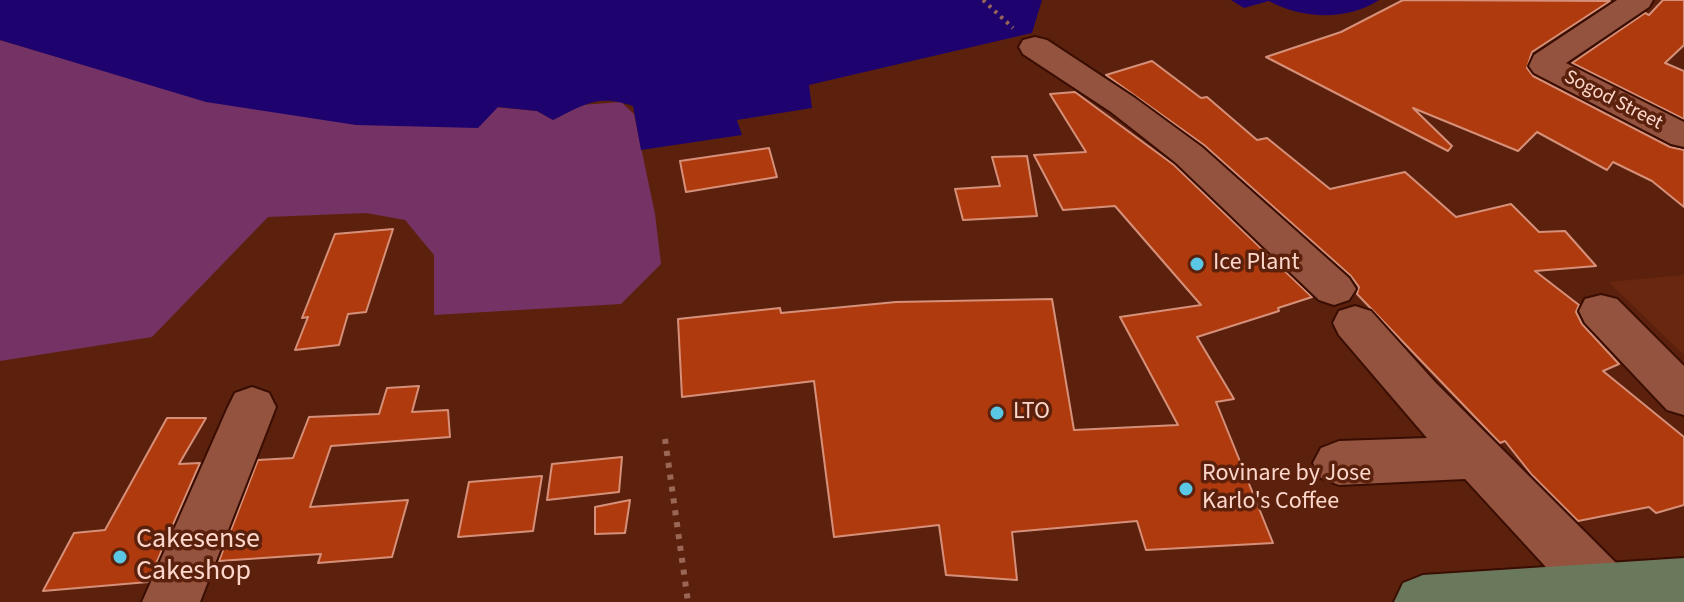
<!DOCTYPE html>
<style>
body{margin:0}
canvas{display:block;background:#5c210d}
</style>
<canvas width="1684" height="602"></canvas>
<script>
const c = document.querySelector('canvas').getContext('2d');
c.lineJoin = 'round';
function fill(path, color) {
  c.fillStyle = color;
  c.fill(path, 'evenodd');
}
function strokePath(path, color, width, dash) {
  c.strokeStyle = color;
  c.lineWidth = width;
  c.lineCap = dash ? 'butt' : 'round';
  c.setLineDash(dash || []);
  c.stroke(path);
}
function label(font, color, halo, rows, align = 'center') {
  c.font = font + ' "Source Sans 3",sans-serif';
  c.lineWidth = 7;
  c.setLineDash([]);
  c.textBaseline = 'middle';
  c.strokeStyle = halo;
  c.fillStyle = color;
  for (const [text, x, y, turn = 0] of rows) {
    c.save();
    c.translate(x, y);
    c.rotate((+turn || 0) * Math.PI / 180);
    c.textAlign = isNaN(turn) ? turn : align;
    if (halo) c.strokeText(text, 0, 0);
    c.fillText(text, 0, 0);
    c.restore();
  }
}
const built = new Path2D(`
 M1684,275V355L1609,282Z`);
const green = new Path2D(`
 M0,40L105,71L537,111L553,120L582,105L621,102L634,114L655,214L661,264L621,304L434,315V255L405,220L366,213L268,217L152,337L0,361Z`);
const water = new Path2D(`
 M0,0H1042L1032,33L809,85L812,108L737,120L742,135L641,150L633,106C598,94 585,104 553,120L537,111L498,107L478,128L356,125L206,102L0,40Z
 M1231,0H1379C1348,21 1301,19 1269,1L1244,8Z`);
const building = new Path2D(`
 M1403,0L1610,1L1532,52L1527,68L1533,76L1670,147L1684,150V207L1652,181L1613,162L1607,170L1537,132L1518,151L1413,108L1452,146L1448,151L1266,57L1341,32Z
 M1663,0H1684V45L1665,63L1684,71V119L1572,63L1645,13L1649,15Z
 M1152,61L1201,98L1207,97L1257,140L1267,138L1330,189L1405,172L1456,217L1511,204L1539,232L1565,231L1596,266L1535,271L1579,305L1576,312L1582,324L1619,364L1603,371L1684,437V505L1656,513L1649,507L1578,521L1532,475L1505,441L1500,443L1357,294L1359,287L1351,276L1204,145L1106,75Z
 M1075,92L1174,165L1312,297L1278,308L1279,311L1197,337L1234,399L1216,402L1273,543L1146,550L1137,521L1012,532L1017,580L946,575L939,525L834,537L814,381L682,397L678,319L780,308L781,313L896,302L1052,299L1074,430L1178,425L1120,317L1201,305L1115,206L1063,210L1034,155L1086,152L1050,94Z
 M769,148L777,177L686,192L680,161Z
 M1027,156L1037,216L963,220L955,189L1000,186L992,157Z
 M393,229L366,312L348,314L339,345L295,350L308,317L302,318L335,234Z
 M419,386L412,412L448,410L450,437L331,446L310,507L408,500L392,557L318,563L321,554L219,561L258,460L293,458L309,417L379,414L387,388Z
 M167,418H206L179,464L200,463L148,582L43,591L74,533L105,530Z
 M622,457L619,492L547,500L552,464Z
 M542,476L533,531L458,537L469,482Z
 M630,500L625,533L595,534V507Z`);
const pathFar1 = new Path2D(`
 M983,0L1013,28`);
const path = new Path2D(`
 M665,439L688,602`);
const minor = new Path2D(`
 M1617,0H1653L1649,7L1566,63L1684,122V147L1671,144L1534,73L1529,66L1534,55Z
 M1035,37L1047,40L1135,98L1202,147L1349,278L1356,289L1349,300L1334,305L1319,300L1176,163L1111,112L1023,54L1019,47L1023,40Z
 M1601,295L1617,299L1684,366V415L1667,410L1585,323L1579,311L1585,299Z
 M1355,306L1371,311L1435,382L1625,572L1633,591L1629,602H1578L1465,479L1339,485L1321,478L1313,463L1321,448L1339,441L1427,438L1339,335L1333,323L1339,311Z
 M252,387L269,393L276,407L200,602H142L228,407L235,393Z`);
const major = new Path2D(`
 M1684,558V602H1394L1403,583L1423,575Z`);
const markers = [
 [1197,264,8,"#5ac8e5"],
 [997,413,8,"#5ac8e5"],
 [1186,489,8,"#5ac8e5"],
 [120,557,8,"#5ac8e5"]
];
const farStreetnames = [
 ["Sogod Street",1613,101,27]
];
const poiNames = [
 ["Ice Plant",1213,264],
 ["LTO",1013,413],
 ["Rovinare by Jose",1202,475],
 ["Karlo's Coffee",1202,503]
];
const nearPoinames = [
 ["Cakesense",136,541],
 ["Cakeshop",136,573]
];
fill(built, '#6a2710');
fill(green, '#753264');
fill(water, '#1e036f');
fill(building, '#ae3a0e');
strokePath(building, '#d69079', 2);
strokePath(minor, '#390d01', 4);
strokePath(major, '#390d01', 4);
strokePath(pathFar1, '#9a6756', 4, [3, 5]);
strokePath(path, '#9a6756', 6, [5, 7]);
fill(minor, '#93533e');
fill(major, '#6a795b');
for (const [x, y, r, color] of markers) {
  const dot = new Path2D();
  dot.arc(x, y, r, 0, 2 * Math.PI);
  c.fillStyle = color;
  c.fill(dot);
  strokePath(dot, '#5c210d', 3);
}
label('20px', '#fdd7cb', '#5c210d', farStreetnames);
label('24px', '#fdd7cb', '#5c210d', poiNames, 'left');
label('28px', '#fdd7cb', '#5c210d', nearPoinames, 'left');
</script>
